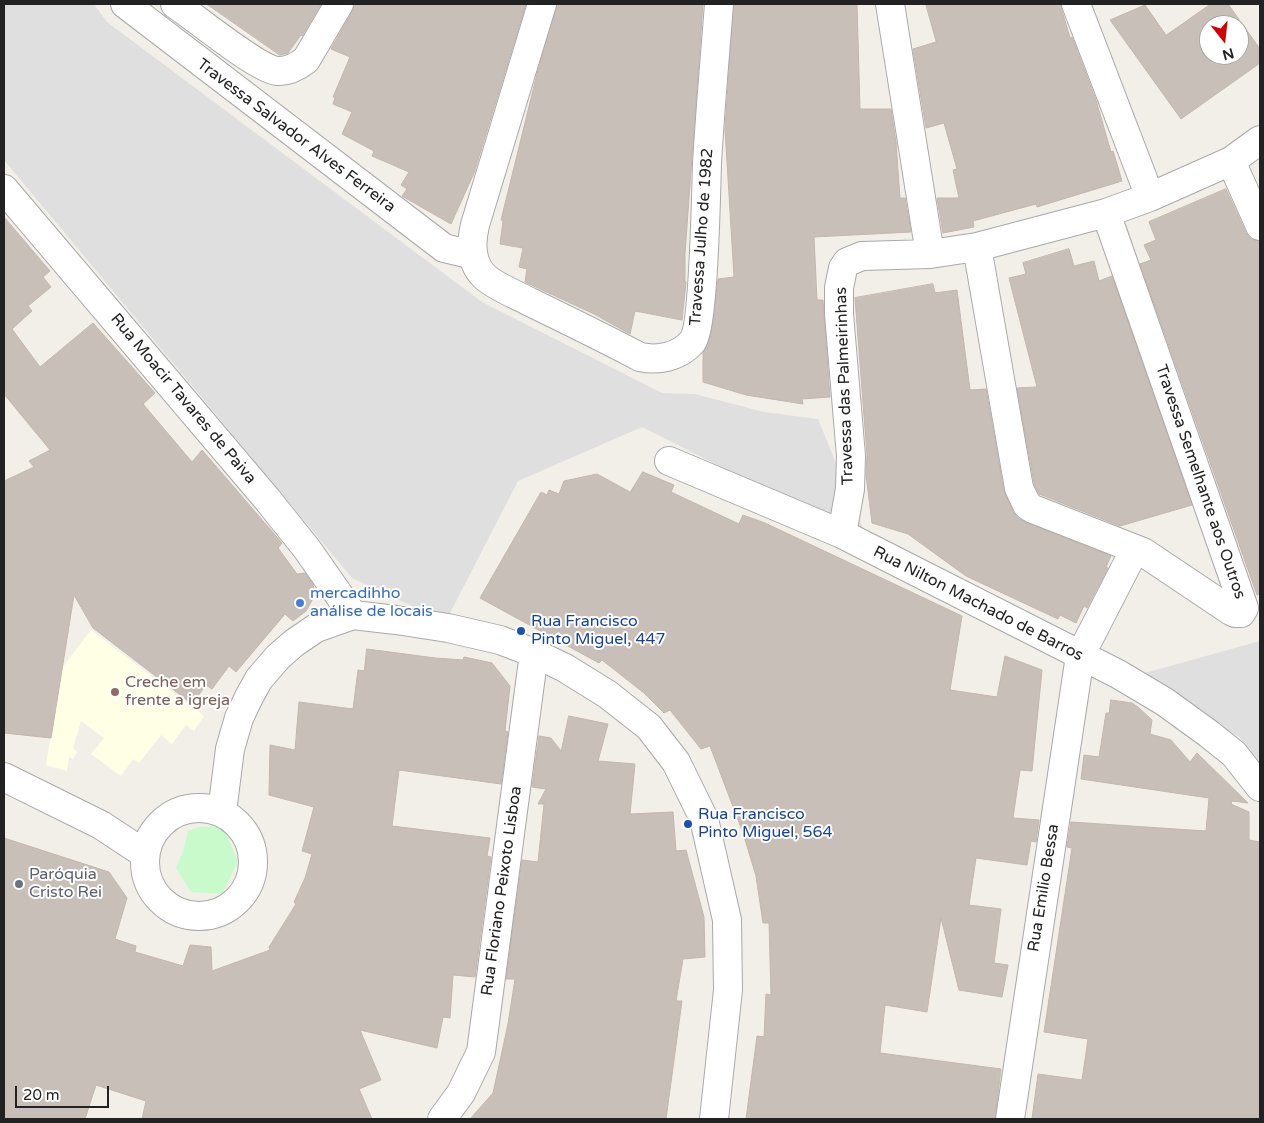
<!DOCTYPE html>
<meta charset="utf-8">
<style>
body{margin:0}
#map{position:relative;width:1264px;height:1123px;overflow:hidden;background:#f2efe9;font-family:"Varela Round",sans-serif}
canvas{display:block}
.frame{position:absolute;inset:0;border:5px solid #222;pointer-events:none}
.north{position:absolute;left:1199px;top:15px;width:50px;height:50px;box-sizing:border-box;background:#fff;border:1px solid #a7a7a7;border-radius:50%;rotate:164deg;font-size:14px;font-weight:700;line-height:20px;text-align:center;color:#222}
.north::after{content:'';display:block;margin:auto;width:18px;height:22px;background:#d40000;clip-path:polygon(50% 0,100% 100%,50% 72%,0 100%)}
.scale{position:absolute;left:15px;top:1086px;width:94px;height:22px;box-sizing:border-box;border:2px solid #222;border-top:0;padding-left:6px;font-size:15px;line-height:18px;white-space:nowrap;color:#222;-webkit-text-stroke:4px #fff;paint-order:stroke}
</style>
<div id="map">
<canvas width="1264" height="1123"></canvas>
<div class="frame"></div>
<div class="north">N</div>
<div class="scale">20 m</div>
</div>
<script>
const c = document.querySelector('canvas').getContext('2d');
c.lineJoin = 'round';
function fill(path, color) {
  c.fillStyle = color;
  c.fill(path, 'evenodd');
}
function strokePath(path, color, width, dash) {
  c.strokeStyle = color;
  c.lineWidth = width;
  c.lineCap = dash ? 'butt' : 'round';
  c.setLineDash(dash || []);
  c.stroke(path);
}
function label(font, color, halo, rows, align = 'center') {
  c.font = font + ' "Varela Round",sans-serif';
  c.lineWidth = 4;
  c.setLineDash([]);
  c.textBaseline = 'middle';
  c.strokeStyle = halo;
  c.fillStyle = color;
  for (const [text, x, y, turn = 0] of rows) {
    c.save();
    c.translate(x, y);
    c.rotate((+turn || 0) * Math.PI / 180);
    c.textAlign = isNaN(turn) ? turn : align;
    if (halo) c.strokeText(text, 0, 0);
    c.fillText(text, 0, 0);
    c.restore();
  }
}
const residential = new Path2D(`
 M4,4H94L107,22L482,302L662,393L695,394L764,412L818,419L866,536L1056,626L1145,673L1260,641V762L1239,737L1122,669L642,427L518,481L447,619L433,616L352,578L4,160Z`);
const education = new Path2D(`
 M91,630L204,716L194,731L186,725L172,744L161,735L139,763L133,759L121,776L91,754L104,738L81,721L73,748L77,752L73,759L69,757L67,771L46,765L62,668Z`);
const park = new Path2D(`
 M223,826L238,862L222,894L191,892L176,868L183,852L188,831L199,827Z`);
const building = new Path2D(`
 M207,4H321L302,36L301,35L288,53L280,55Z
 M355,4H526L474,173L451,224L402,196L407,189L401,185L409,172L372,156L374,151L342,134L352,112L333,104L335,98L333,97L350,57L331,49L352,12Z
 M557,4H703L685,254V282H686L682,320L635,311L630,334L594,314L525,282L527,269L519,267L523,248L500,244L503,221L501,220L537,74Z
 M734,4H857L860,109H891L896,142L900,198H905L911,232L814,237L817,300H823L830,397L802,399L803,404L746,395L703,382V353L711,334L718,279L734,277L725,129Z
 M926,4H1060L1070,38L1072,37L1096,100L1111,152L1113,151L1122,181L1037,207L1036,204L973,221L974,227L943,233L937,198H959L953,170L957,169L944,123L926,128L913,49L936,42Z
 M1211,4H1228L1260,49V63L1181,119L1110,20L1145,5L1166,35ZM1209,25H1239V55H1209Z
 M1226,189L1246,233L1251,239L1260,241V594L1257,595L1140,264L1151,260L1144,245L1156,240L1149,222Z
 M4,217L50,271L43,277L51,287L28,306L32,311L12,329L40,367L93,323L155,393L143,404L192,462L202,450L282,543L278,548L297,574L305,573L313,584L315,595L306,611L293,621L285,614L236,672L229,666L212,689L206,685L192,704L93,628L74,595L51,738L4,733V481L34,467L29,461L50,450L4,394Z
 M1069,249L1074,266L1094,261L1099,281L1112,276L1192,505L1120,526L1039,494L1034,483L1017,388L1037,387L1009,278L1026,274L1023,263Z
 M933,284L935,293L957,290L970,390L986,389L1004,491L1013,512L1018,518L1027,523L1111,556L1106,567L1108,568L1087,608L1084,606L1076,623L1060,615L1058,619L966,576L908,534L872,523L866,475L867,455L855,298Z
 M643,472L674,485L671,492L739,524L743,515L765,523L962,616L950,690L997,697L1005,656L1042,670L1032,771L1020,770L1013,818L1039,820L1036,842L1031,841L1027,865L976,858L969,905L1001,909L994,963L1008,965L1002,997L959,990L941,918L927,1012L885,1005L880,1053L1001,1069L995,1119H746L757,1036L764,1037L766,994L771,995L769,923H763L756,876L743,833L710,746L701,749L670,710L664,713L644,693L602,660L599,663L480,598L541,492L547,495L549,490L559,494L564,481L597,474L630,492Z
 M367,649L435,658L463,660L464,657L492,663L510,686L505,731L508,732L501,784L399,770L392,826L490,838L487,856L491,857L475,977L453,975L450,1018L443,1017L437,1048L360,1030L381,1080L359,1089L372,1119H142L146,1101L96,1085L85,1119H4V838L109,872L127,898L115,939L136,946L135,952L183,966L190,945L211,947L212,971L270,950L269,947L296,904L294,902L305,878L312,854L302,851L314,807L269,795L270,745L295,750L299,702L353,709L358,670L364,671Z
 M1111,700L1132,703L1138,707L1152,720L1150,734L1171,740L1190,762L1197,753L1248,803L1232,801L1231,804L1249,812V840L1260,842V1119H1032L1038,1074L1082,1080L1088,1039L1044,1032L1072,848L1067,847L1071,822L1206,831L1209,798L1081,779L1084,755L1099,757L1106,713H1109Z
 M569,716L608,724L598,761L635,764L630,814L673,812L676,851L686,850L704,917L705,957L683,959L676,1001H682L666,1119H470L493,1093L508,1024L515,979H506L522,860L538,862L544,804H538L546,789L532,787L539,736L551,738L561,751Z`);
const minor = new Path2D(`
 M125,4L444,248L473,255
 M175,4C196,18 256,68 277,71C287,72 298,66 306,60L339,4
 M542,4L475,225C471,242 470,262 484,276C494,286 517,295 530,302C567,320 604,338 640,357C658,361 679,357 692,342C704,327 706,192 707,164C710,110 715,57 719,4
 M890,4L930,254
 M1076,4L1150,197
 M1231,161L1260,226
 M4,189L267,499L307,549L353,615
 M977,247L1019,488L1027,505L1033,509L1143,552L1231,611L1235,613H1241L1244,608L1106,213
 M669,461L842,534L1118,674L1165,702L1209,734L1234,754L1260,787
 M842,534L850,489L851,456L839,314V288L843,268L847,262L862,256L930,254L977,247L1106,213L1150,197L1231,161L1260,140
 M4,777L101,825L145,854
 M145 862a54 54 0 1 1 108 0a54 54 0 1 1-108 0Z
 M222,812L230,749L239,718L249,697L259,679L278,657L294,643L316,628L353,615L396,620L448,628L500,640L534,653L565,668L607,694L649,727L676,762L704,819L727,920L728,990L714,1119
 M442,1119L461,1093L481,1052L534,653
 M1010,1119L1080,656L1135,549`);
const markers = [
 [300,603,5,"#3f7fe0"],
 [521,631,5,"#1a4fb4"],
 [115,692,5,"#8d6e63"],
 [688,824,5,"#1a4fb4"],
 [19,884,5,"#6b7280"]
];
const streetNames = [
 ["Travessa Salvador Alves Ferreira",296,136,37],
 ["Travessa Julho de 1982",702,237,-86],
 ["Travessa das Palmeirinhas",845,386,-92],
 ["Rua Moacir Tavares de Paiva",183,399,50],
 ["Travessa Semelhante aos Outros",1200,482,71],
 ["Rua Nilton Machado de Barros",978,604,27],
 ["Rua Emilio Bessa",1044,888,-81],
 ["Rua Floriano Peixoto Lisboa",502,891,-82]
];
const shopNames = [
 ["mercadihho",310,594],
 ["análise de locais",310,612]
];
const transitNames = [
 ["Rua Francisco",531,622],
 ["Pinto Miguel, 447",531,640],
 ["Rua Francisco",698,815],
 ["Pinto Miguel, 564",698,833]
];
const educationNames = [
 ["Creche em",125,683],
 ["frente a igreja",125,701]
];
const worshipNames = [
 ["Paróquia",29,875],
 ["Cristo Rei",29,893]
];
fill(residential, '#e0dfdf');
fill(education, '#ffffe5');
fill(park, '#c8facc');
fill(building, '#c7bfb8');
strokePath(building, '#c4b6ab', 1);
strokePath(minor, '#a9a9a9', 30);
strokePath(minor, '#fff', 28);
for (const [x, y, r, color] of markers) {
  const dot = new Path2D();
  dot.arc(x, y, r, 0, 2 * Math.PI);
  c.fillStyle = color;
  c.fill(dot);
  strokePath(dot, '#fff', 2);
}
label('16px', '#222', '#fff', streetNames);
label('16px', '#366cbe', '#fff', shopNames, 'left');
label('16px', '#164399', '#fff', transitNames, 'left');
label('16px', '#785e54', '#fff', educationNames, 'left');
label('16px', '#5b616d', '#fff', worshipNames, 'left');
</script>
